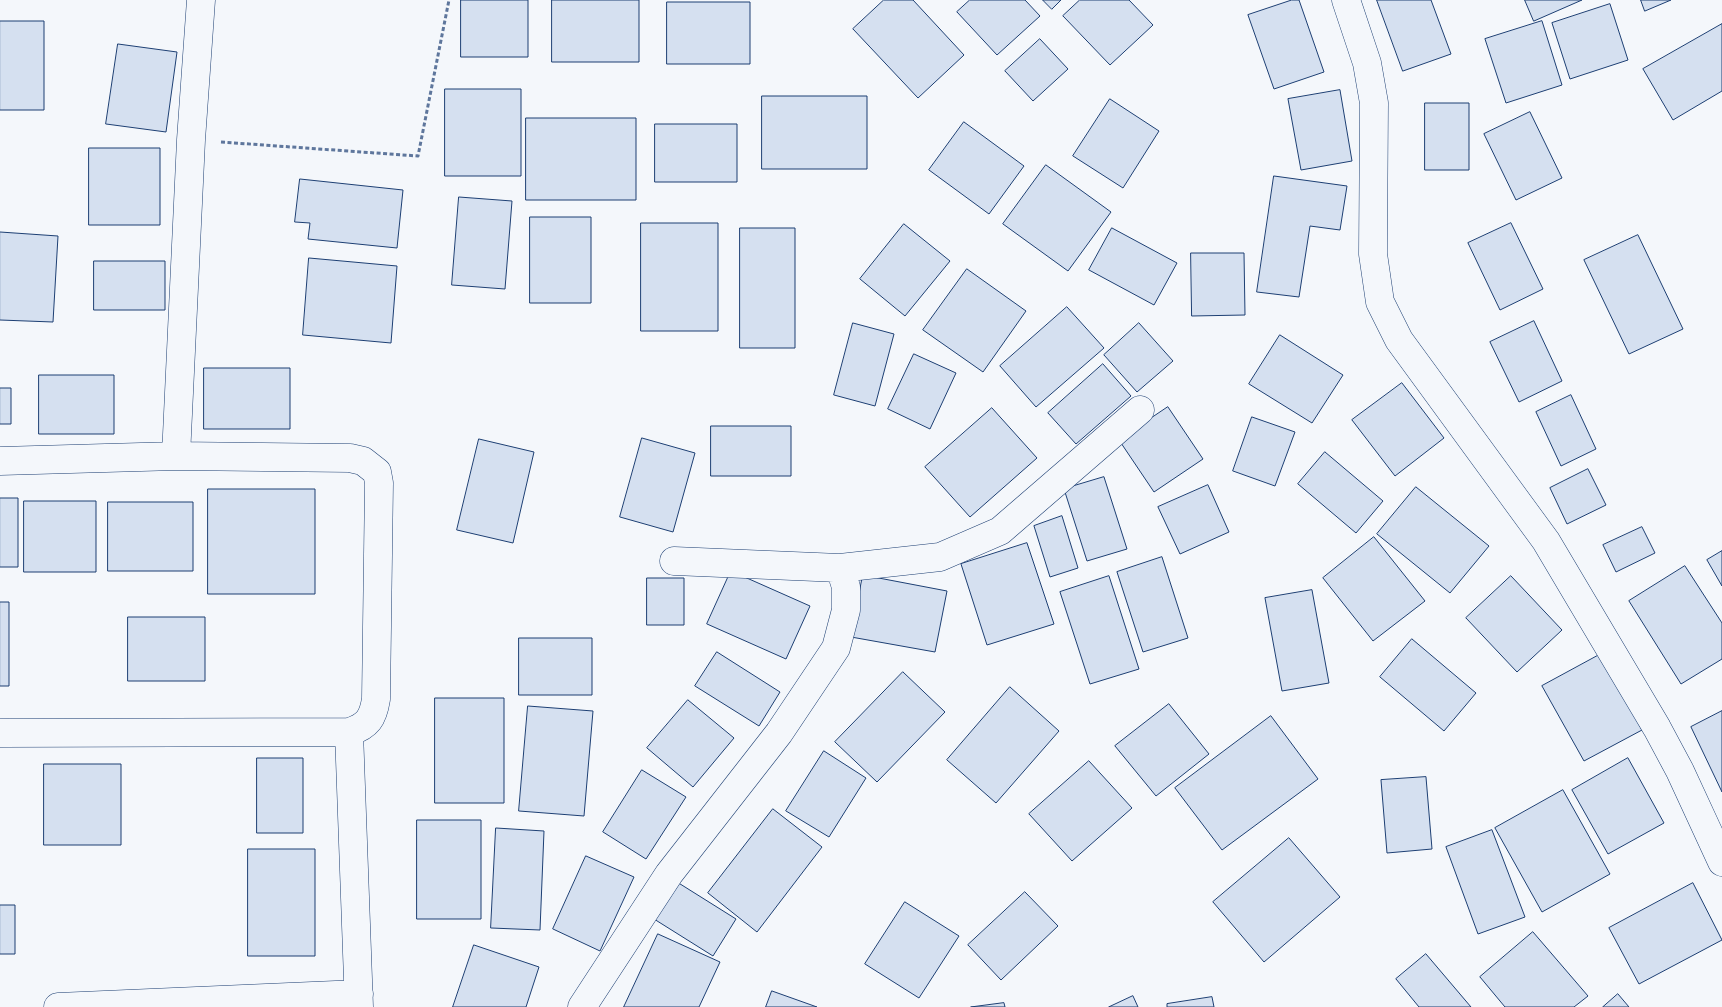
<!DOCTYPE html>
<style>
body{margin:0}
canvas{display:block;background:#f4f7fb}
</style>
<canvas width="1722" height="1007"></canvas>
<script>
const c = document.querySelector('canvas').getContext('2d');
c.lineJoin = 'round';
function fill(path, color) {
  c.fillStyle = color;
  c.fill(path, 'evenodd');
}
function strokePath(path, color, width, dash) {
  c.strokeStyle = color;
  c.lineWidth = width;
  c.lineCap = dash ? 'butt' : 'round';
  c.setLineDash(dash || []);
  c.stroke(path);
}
const building = new Path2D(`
 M461,0H528V57H461Z
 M552,0H639V62H552Z
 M884,0H913L964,55L918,98L853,29Z
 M970,0H1025L1040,16L997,55L957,12Z
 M1043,0H1061L1052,9Z
 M1080,0H1129L1153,25L1110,65L1063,16Z
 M1292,0H1299L1324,72L1274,89L1248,15Z
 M1377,0H1431L1451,54L1403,71Z
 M1525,0H1582L1534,21Z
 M1641,0H1671L1645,11Z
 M667,2H750V64H667Z
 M1610,4L1628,60L1570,79L1552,23Z
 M0,21H44V110H0Z
 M1542,21L1562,85L1506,103L1485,39Z
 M1722,24V91L1673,120L1643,69Z
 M1040,39L1068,69L1033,101L1005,71Z
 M118,44L177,52L166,132L106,124Z
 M445,89H521V176H445Z
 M1340,90L1352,161L1301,170L1288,99Z
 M762,96H867V169H762Z
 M1110,99L1159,131L1123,188L1073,156Z
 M1425,103H1469V170H1425Z
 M1530,112L1562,178L1516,200L1484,134Z
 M526,118H636V200H526Z
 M964,122L1024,166L989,214L929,170Z
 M655,124H737V182H655Z
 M89,148H160V225H89Z
 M1046,165L1111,212L1068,271L1003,224Z
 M1274,176L1347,186L1340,230L1310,226L1299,297L1257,292Z
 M300,179L403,190L397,248L308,239L310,223L295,222Z
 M459,197L512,201L505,289L452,285Z
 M530,217H591V303H530Z
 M641,223H718V331H641Z
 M1511,223L1543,289L1500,310L1468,243Z
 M904,224L950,261L905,316L860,279Z
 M740,228H795V348H740Z
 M1112,228L1177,263L1154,305L1089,270Z
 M0,232L58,236L53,322L0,320Z
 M1638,235L1683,329L1629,354L1584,260Z
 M1191,253H1244L1245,315L1192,316Z
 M309,258L397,266L391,343L303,335Z
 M94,261H165V310H94Z
 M967,269L1026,311L983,372L923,330Z
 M1067,307L1104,348L1036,407L1000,366Z
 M1534,321L1562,381L1519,402L1490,342Z
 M853,323L894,334L875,406L834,395Z
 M1139,323L1173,361L1137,392L1104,355Z
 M1280,335L1343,375L1312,423L1249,384Z
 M914,354L956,373L930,429L888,409Z
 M1103,364L1131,396L1076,444L1048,413Z
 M204,368H290V429H204Z
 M39,375H114V434H39Z
 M1402,383L1444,438L1395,476L1352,420Z
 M0,388H11V424H0Z
 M1571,395L1596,449L1561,466L1536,412Z
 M1168,407L1203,459L1154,492L1119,440Z
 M992,408L1037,458L970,517L925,467Z
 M1252,417L1295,432L1275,486L1233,471Z
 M711,426H791V476H711Z
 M642,438L695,453L673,532L620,517Z
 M479,439L534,452L513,543L457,530Z
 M1325,452L1383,501L1356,533L1298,484Z
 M1588,469L1606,505L1567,524L1550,488Z
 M1104,477L1127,549L1087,561L1064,489Z
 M1208,485L1229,532L1180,554L1158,507Z
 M1416,487L1489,546L1450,593L1377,534Z
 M208,489H315V594H208Z
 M0,498H18V567H0Z
 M24,501H96V572H24Z
 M108,502H193V571H108Z
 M1062,516L1078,568L1050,577L1034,526Z
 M1642,527L1655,553L1616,572L1603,545Z
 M1374,537L1425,601L1373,641L1323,578Z
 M1027,543L1054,624L987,645L961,564Z
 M1722,551V586L1707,560Z
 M1162,557L1188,638L1143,652L1117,572Z
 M1685,566L1722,623V659L1681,684L1629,601Z
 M731,571L810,606L786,659L707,624Z
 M863,575L947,591L935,652L851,637Z
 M1109,576L1139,669L1090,684L1060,592Z
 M1511,576L1562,630L1517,672L1466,618Z
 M647,578H684V625H647Z
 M1312,590L1329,683L1282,691L1265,598Z
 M0,602H9V686H0Z
 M128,617H205V681H128Z
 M519,638H592V695H519Z
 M1412,639L1476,693L1444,731L1380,677Z
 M717,652L780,692L759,726L695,686Z
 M1601,654L1642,730L1584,761L1542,686Z
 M903,672L945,712L877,782L835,742Z
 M1010,687L1059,731L996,803L947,760Z
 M435,698H504V803H435Z
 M688,700L734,738L693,787L647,748Z
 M1169,704L1209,754L1156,796L1115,746Z
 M528,706L593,711L584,816L519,811Z
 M1722,711V792L1691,727Z
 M1271,716L1318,779L1222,850L1175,788Z
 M824,751L866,778L829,837L786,811Z
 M257,758H303V833H257Z
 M1628,758L1664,823L1608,854L1572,790Z
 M1089,761L1132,808L1072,861L1029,814Z
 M44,764H121V845H44Z
 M642,770L686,797L646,859L603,832Z
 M1426,777L1432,849L1387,853L1381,780Z
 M1563,790L1610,874L1542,912L1495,828Z
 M773,809L822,847L757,932L708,893Z
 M417,820H481V919H417Z
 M496,828L544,831L540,930L491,928Z
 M1492,830L1525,917L1478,934L1446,847Z
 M1289,838L1340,897L1264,962L1213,902Z
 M248,849H315V956H248Z
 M586,856L634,877L600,951L553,929Z
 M677,882L736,919L713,956L654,919Z
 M1693,883L1722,940L1639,984L1609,928Z
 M1025,892L1058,926L1001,980L968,945Z
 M905,902L959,936L919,998L865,964Z
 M0,905H15V954H0Z
 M1533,932L1588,996L1574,1007H1505L1480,977Z
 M658,934L720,962L699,1007H624Z
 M474,945L539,967L526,1007H453Z
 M1426,954L1471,1007H1419L1396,979Z
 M772,991L817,1007H766Z
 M1618,994L1629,1007H1603Z
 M1133,996L1138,1007H1109Z
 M1212,997L1214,1007H1167V1004Z
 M1004,1003L1005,1007H971Z`);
const path = new Path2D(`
 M221,142L418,156L449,0`);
const minor = new Path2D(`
 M1346,0L1367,63L1374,103L1373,254L1380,302L1399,340L1546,541L1657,728L1680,771L1722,862
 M176,456L191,140L201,0
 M0,461L176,456L350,458L363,461L377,472L379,483L376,699C373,718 368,726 349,732L359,1007
 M674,561L840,568L940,557L1000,531L1140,410
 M0,733L349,732
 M58,1007L359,994
 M582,1007L669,874L779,733L836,648L846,610V587L840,568`);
fill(building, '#d5e0f0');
strokePath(building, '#1d3f73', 1);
strokePath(minor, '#1d3f73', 29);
strokePath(path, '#5e769c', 3, [4, 2.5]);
strokePath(minor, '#f4f7fb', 28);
</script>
